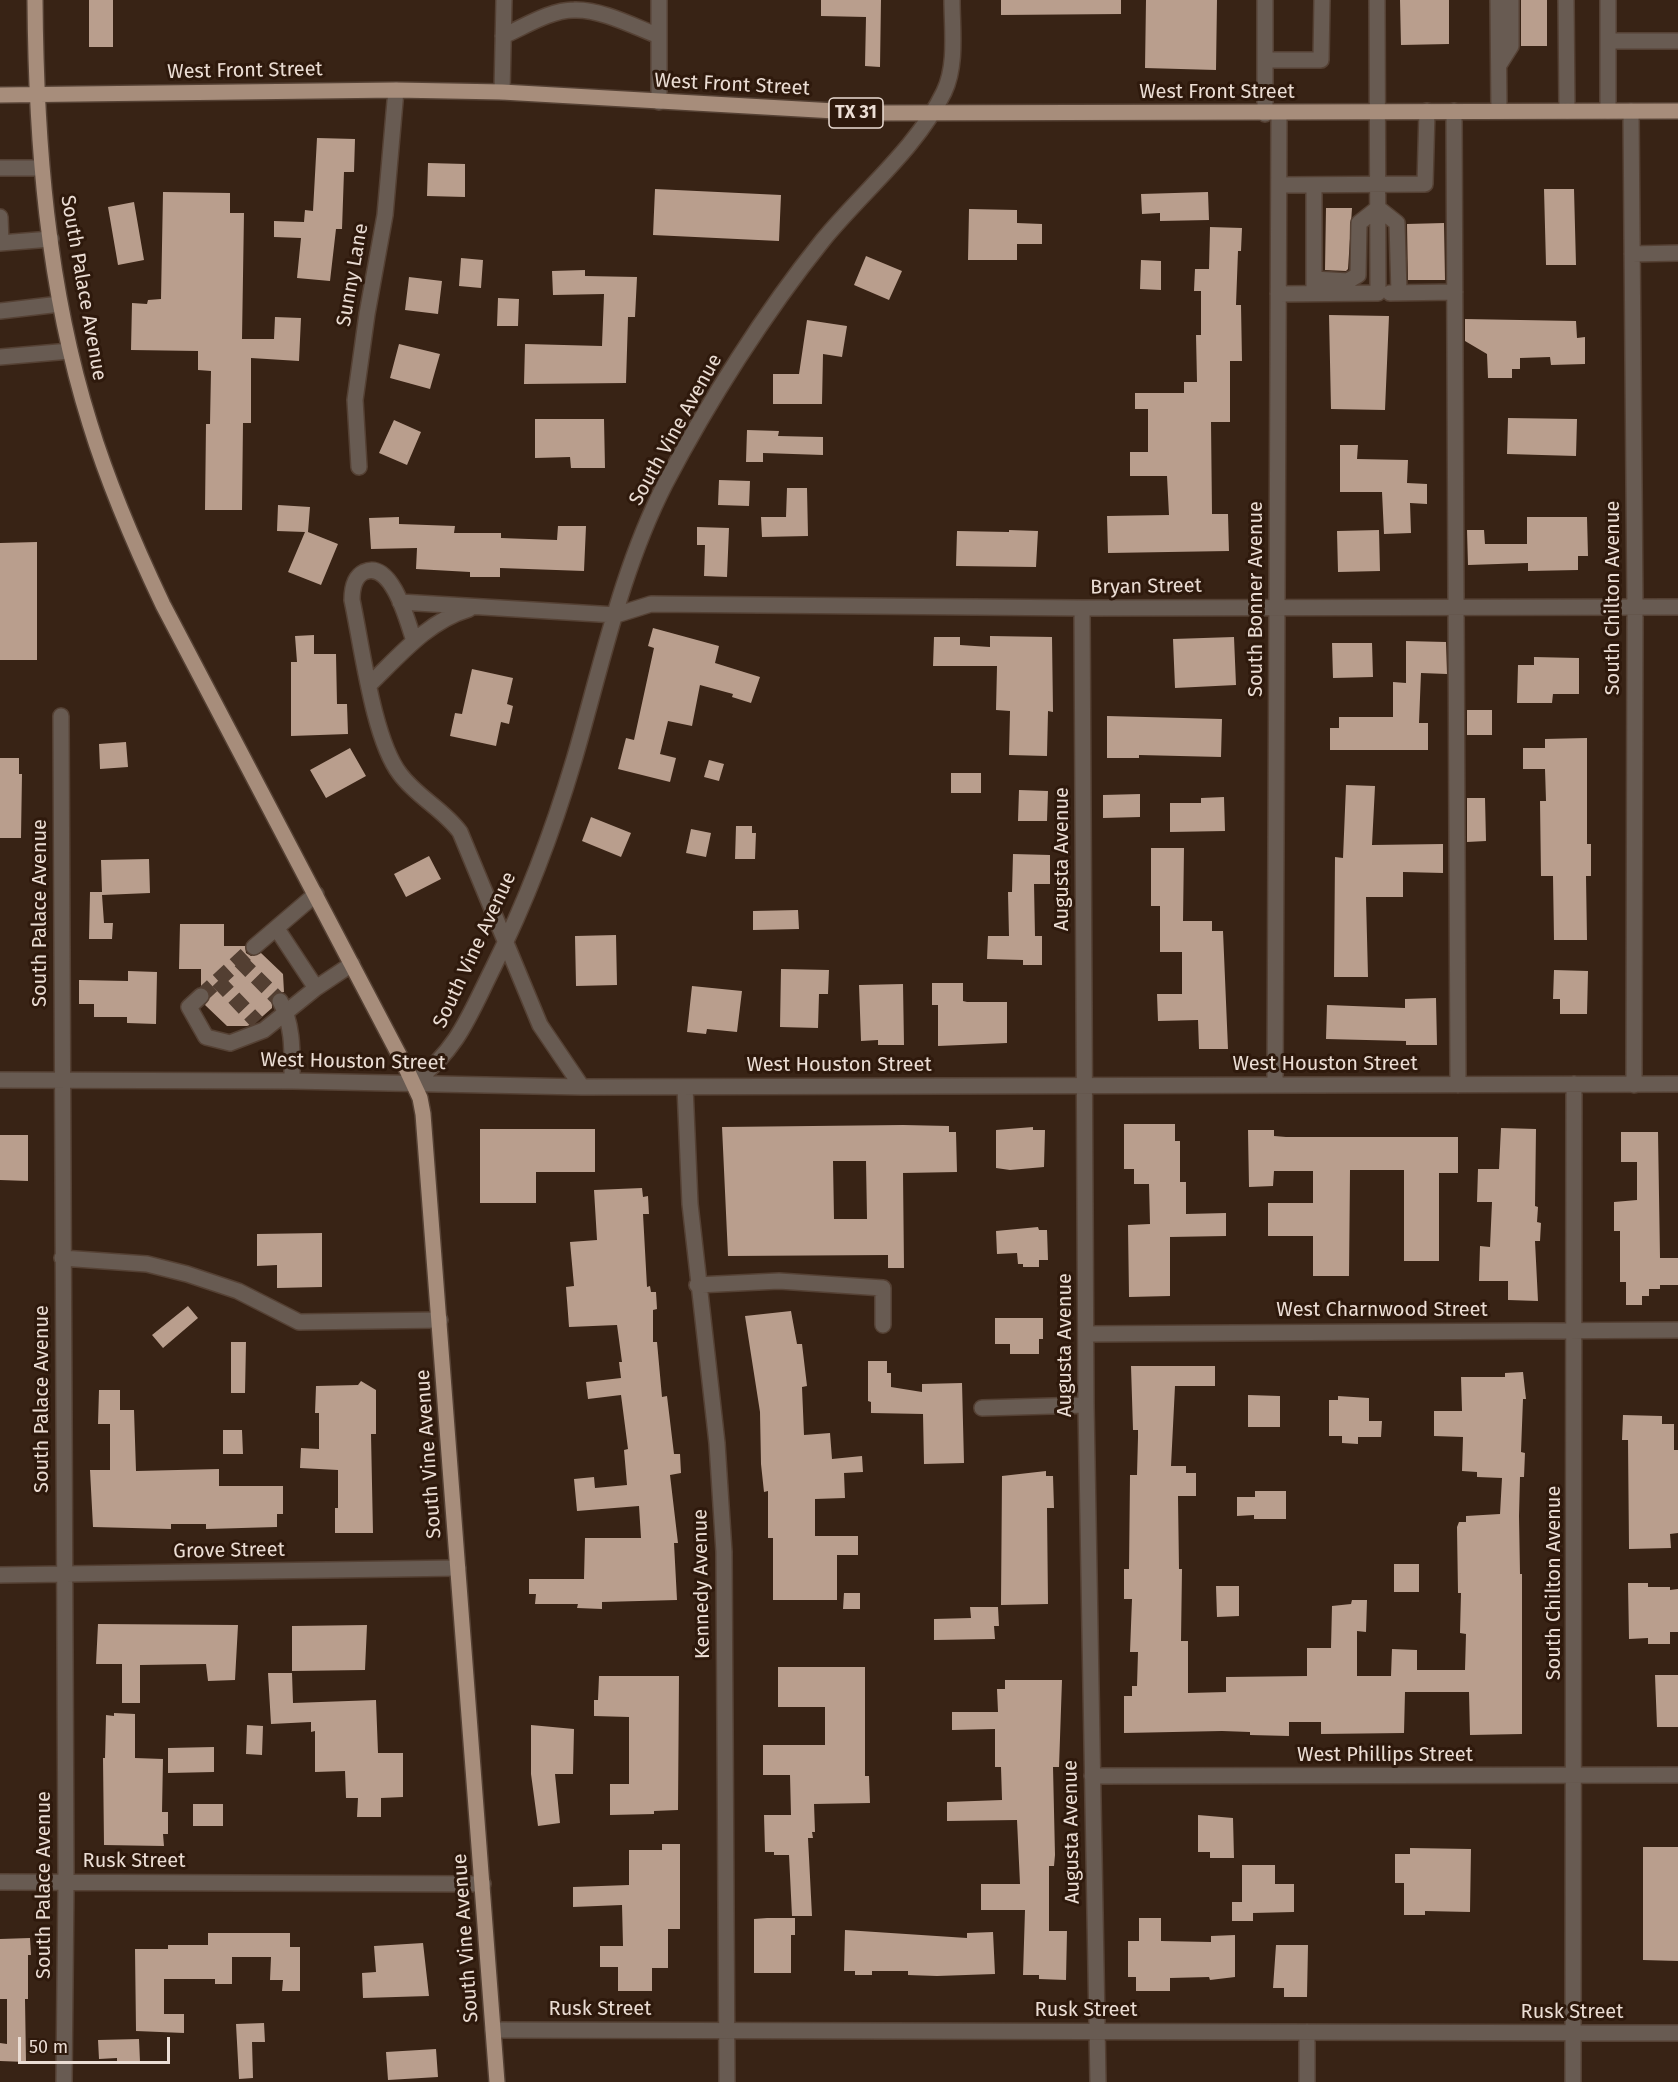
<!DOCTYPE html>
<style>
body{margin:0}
#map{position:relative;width:1678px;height:2082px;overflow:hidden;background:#382315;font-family:"Fira Sans",sans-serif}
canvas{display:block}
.scale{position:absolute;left:18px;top:2037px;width:152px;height:27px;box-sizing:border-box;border:3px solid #ebddd4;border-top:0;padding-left:8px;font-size:18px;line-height:21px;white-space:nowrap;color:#ebddd4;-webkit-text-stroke:4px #2e190c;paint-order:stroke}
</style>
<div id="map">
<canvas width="1678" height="2082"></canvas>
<div class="scale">50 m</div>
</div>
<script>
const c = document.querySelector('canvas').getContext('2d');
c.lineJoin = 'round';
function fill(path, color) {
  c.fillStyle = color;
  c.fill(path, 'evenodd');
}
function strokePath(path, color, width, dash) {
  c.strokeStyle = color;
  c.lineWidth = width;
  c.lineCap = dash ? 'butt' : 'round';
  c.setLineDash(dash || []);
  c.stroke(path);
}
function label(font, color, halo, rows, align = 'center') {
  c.font = font + ' "Fira Sans",sans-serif';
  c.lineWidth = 6;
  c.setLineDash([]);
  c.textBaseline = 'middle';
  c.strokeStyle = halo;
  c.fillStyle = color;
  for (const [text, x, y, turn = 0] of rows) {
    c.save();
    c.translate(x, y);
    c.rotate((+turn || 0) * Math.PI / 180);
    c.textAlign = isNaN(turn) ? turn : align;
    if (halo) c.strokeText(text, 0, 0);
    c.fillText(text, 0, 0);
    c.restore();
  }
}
const building = new Path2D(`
 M89,0H113V47H89Z
 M821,0H881L880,67L865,66L866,17L821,16Z
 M1001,0H1121V14L1001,15Z
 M1146,0H1217L1216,70L1145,68Z
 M1400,0H1449V44L1401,45Z
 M1521,0H1547V46H1521Z
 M317,138L355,139L354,172H344L342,229H336L330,281L297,278L301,238L274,237V221L304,222L305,210L313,211Z
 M428,163L465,164V197L427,196Z
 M655,189L781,195L779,241L653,235Z
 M1544,189H1574L1576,265H1546Z
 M163,192L230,193V213H244L242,339H274L275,317L301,318L299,361L251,358V423H243L242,510H205L206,424H210L211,371L198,370V351L131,350L132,303L147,304L148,300L161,299Z
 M1208,192L1209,220L1160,221V213L1142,214L1141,194Z
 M134,202L144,260L118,265L108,207Z
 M1326,208H1352L1348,269L1346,271L1325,270Z
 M969,209L1017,210V223L1042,224V244H1017V260H968Z
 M1444,223L1445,280H1408L1407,224Z
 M1210,227L1242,228L1241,251H1238L1236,305H1241L1242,361H1230V422H1211L1212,514H1228L1229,551L1108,553L1107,516L1169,515L1167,476H1130V452H1148V409H1135V393H1184V382H1197L1196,335H1201V291H1194L1195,269H1209Z
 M866,256L902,271L889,300L854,285Z
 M461,258L483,260L481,288L459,286Z
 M1141,260L1161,261V290L1140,289Z
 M585,270V276L637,277L635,317H628L626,383L524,384L525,344L602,346L604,294L553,295L552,271Z
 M409,277L442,281L438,314L405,310Z
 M498,298L519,299L518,326H497Z
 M1329,315L1389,316L1385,410L1331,409Z
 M1465,319L1576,321L1577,338L1585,337V364L1551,365L1550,357L1520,358V369H1512V378H1488L1487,354L1465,341Z
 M807,320L847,326L842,357L823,354L822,404H773V374H799Z
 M399,344L440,354L430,389L390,378Z
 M1508,418L1577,419L1576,456L1507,454Z
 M535,419H604L605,468H571L570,457L535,458Z
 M394,420L421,432L407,465L379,453Z
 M747,430L779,431L778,436L823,437V455L763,453V462H746Z
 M1340,445H1358L1357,459L1408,460L1407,483L1427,484V504L1410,503L1411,533L1384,534L1382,492H1340Z
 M719,480L750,481L749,506L718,505Z
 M787,488H807L808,536L762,537L761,517H786Z
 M278,505L310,507L308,532L338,544L321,585L288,572L305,532L277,531Z
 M399,517V524L455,526L454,533H501V538L557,540L558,526H586L584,571L500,568V577H470V572L416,569L417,548L371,549L369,518Z
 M1527,517H1587L1588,556H1578V570L1528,571V563L1468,565L1467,530H1484L1485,544H1527Z
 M697,527L729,528L727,577L704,576L705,545H697Z
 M1009,530L1038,531L1036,567L956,566L957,531L1009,532Z
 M1379,530L1380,571L1338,572L1337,531Z
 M37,542V660H0V543Z
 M653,628L719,646L715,663L760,677L751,703L732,697L733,694L700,685L692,726L668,721L660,754L676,758L670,782L618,769L626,738L634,740L654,648L648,646Z
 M314,635V654H336L337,704H347L348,734L291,736V662H297L295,636Z
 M990,636L1052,637L1053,712L1048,711L1047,756L1009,755L1010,711L996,710L997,666H933L934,637H960V645L990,647Z
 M1234,637L1236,685L1175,688L1173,639Z
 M1406,641L1446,642L1447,674L1421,673L1419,723H1428V750H1330V728H1339V717H1393V682L1406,683Z
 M1332,643H1372L1373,677L1333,678Z
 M1534,657L1579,658V694H1553L1552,703H1517L1518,665H1534Z
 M472,669L513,678L507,704L513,706L509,724L501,722L496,746L450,736L455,713L462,714Z
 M1467,710H1492V735H1467Z
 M1107,716L1222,719L1221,757L1139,755V758H1107Z
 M1587,738V844H1591V876H1586L1587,940H1554L1553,876H1541L1540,801H1546L1545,769H1523V748H1545V739Z
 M126,742L128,767L100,769L99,744Z
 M350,748L366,776L326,798L310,770Z
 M0,758H19V774H22L21,838H0Z
 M709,760L724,764L719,781L704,777Z
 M951,773H981V793H951Z
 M1346,785L1375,786L1372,845L1443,844V873L1403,872V897H1366L1368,977H1334L1335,857L1343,858Z
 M1019,790L1048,791L1047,821H1018Z
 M1140,794V817L1103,818V795Z
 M1224,797L1225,831L1170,832V803H1201V798Z
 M1467,798H1485L1486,841L1467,842Z
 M591,817L631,833L621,857L582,841Z
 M736,826H752V833H756L755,859H735Z
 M691,829L711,833L706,857L686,853Z
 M1151,848H1184L1183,921H1212V931H1223L1228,1049H1199L1198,1020L1158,1021L1157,994H1182V952H1160V906H1151Z
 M1013,854L1050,855V884H1034L1035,936H1042V965H1023V960L987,959L988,936H1009L1008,892H1012Z
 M429,856L441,879L406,897L394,874Z
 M149,859L150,893L102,895L104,923H113L112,939H89L90,892H102L101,860Z
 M798,910L799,929L753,930V911Z
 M180,924H224V946H245L246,953L251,956L261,953L283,974L284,992L272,995V1008L255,1023L247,1026H227L205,1005L211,994L208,989L201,987V969H179Z
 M616,935L617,985L576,986L575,936Z
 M781,969L829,970L828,994H819L818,1028L780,1027Z
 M1554,970L1588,971L1587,1014H1560V999H1553Z
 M128,971L157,972L156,1024L127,1023V1017H94V1004H79V980L128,981Z
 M932,983H963V1001L967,1002H1007V1043L938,1046V1005H932Z
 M903,984L904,1045H878V1040L861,1041L859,985Z
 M692,986L742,991L737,1032L707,1029L706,1034L687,1032Z
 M1436,998L1437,1045H1406V1041L1326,1039L1327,1005L1405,1008V999Z
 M1124,1124H1175V1141H1180V1182H1186V1214L1226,1213V1236L1170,1237V1296L1129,1297L1128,1225L1150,1224L1149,1184H1134V1169H1124Z
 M903,1125L949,1126V1132H956L957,1172L903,1173L904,1268H888V1255L728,1256L722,1127ZM833,1161H866L867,1219H834Z
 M1033,1127V1130H1045L1044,1167L1010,1170L996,1168V1130Z
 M1501,1128L1536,1129L1535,1206L1538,1207L1537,1222L1541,1223L1540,1241H1535L1538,1301L1508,1300V1281H1479L1480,1246L1490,1247L1492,1202H1477L1478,1169H1499Z
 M480,1129H595V1172H536V1203H480Z
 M1248,1130H1274V1136L1286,1137H1458V1173H1439V1261H1404V1170H1350L1349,1276H1313V1236H1268V1203H1313V1171H1274L1273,1186L1249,1187Z
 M1621,1132H1658L1660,1258H1678V1285H1660V1289H1649V1296H1642V1305H1626V1282H1620V1231H1614V1202L1637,1200V1162H1621Z
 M0,1135H28V1181L0,1180Z
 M642,1188L643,1197L648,1196L649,1214H643L647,1287L650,1286L651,1292H656L657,1309L653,1310V1342H657L662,1397L667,1396L674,1454H680L681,1473L670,1475L678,1543H674L677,1600L602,1602V1609L577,1608L578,1604H535L536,1594H529V1579H584L585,1538H641L639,1506L577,1511L574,1479L594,1477L595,1488L627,1485L624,1450L628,1449L621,1395L588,1399L586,1382L621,1378L619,1362H622L617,1325L569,1327L566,1287L574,1286L570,1242L597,1240L594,1190Z
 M1038,1227L1039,1230H1047L1048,1260H1039V1267H1023V1264H1018L1017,1253L997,1254L996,1231Z
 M322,1233V1287L277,1288V1265L257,1266V1234Z
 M188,1306L198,1318L163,1348L152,1335Z
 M791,1311L797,1344H802L807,1386L802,1387L804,1435L830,1433L832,1459L862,1456L863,1472L844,1473L845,1498L815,1499V1536H858V1555H837V1600H773V1538H768V1491L764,1492L761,1464L760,1412L745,1316Z
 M995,1318H1043V1339H1039V1354H1010V1344H995Z
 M231,1342H246L245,1393H231Z
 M868,1361H887V1373H891V1387L922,1392V1384L962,1383L964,1463L924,1464L923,1414L871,1413V1402L868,1401Z
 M1131,1366H1215V1386H1175L1171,1466H1186V1473H1196V1496H1178L1179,1569H1182L1181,1641H1188V1693L1226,1692V1677L1307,1676V1648H1331L1332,1606L1351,1604L1352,1600H1367L1366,1632L1357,1631V1676H1391L1392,1649L1417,1650V1670H1465L1466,1634L1460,1633L1461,1593H1458L1457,1527L1459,1522H1466V1516L1500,1514L1502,1478L1477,1477V1472L1462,1471L1463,1437L1434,1436V1411H1462L1461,1377H1505V1373L1523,1372L1526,1399H1523L1521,1452L1525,1453L1524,1477H1520L1519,1516L1520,1574H1522V1734L1470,1735L1469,1692H1405L1404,1733L1321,1734V1722H1289V1736L1250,1735V1732L1222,1731L1124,1733V1696H1132V1686H1137L1138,1652H1130L1132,1599H1124V1569H1129L1130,1475H1137L1138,1437V1430H1133Z
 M361,1381L376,1390V1434H371L373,1533H335V1508H338V1470L300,1468L301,1448L319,1449V1413H315L316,1386L358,1385Z
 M99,1390H120V1410H134L136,1471L219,1469V1486H283V1514H277V1527L206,1529V1524H171V1529L93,1527L90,1470H110V1424H98Z
 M1248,1395L1280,1396V1427H1248Z
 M1338,1396L1369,1398V1421H1382L1381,1437H1358V1444L1342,1443V1436H1329V1400H1338Z
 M1623,1415L1662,1416V1424H1674V1450H1678V1533L1670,1534L1671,1548L1629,1549L1628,1440H1622Z
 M223,1430H242L243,1454H223Z
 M1046,1471V1476H1053L1054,1508H1047L1048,1604L1001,1605L1002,1476Z
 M1255,1491H1286V1519H1254V1515L1237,1516V1497H1255Z
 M1394,1564H1419V1592H1394Z
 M1628,1583H1648V1587H1670V1590L1678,1589V1632H1670V1644H1648V1638L1629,1639Z
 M1216,1586H1239V1616L1217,1617Z
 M844,1593H860V1609H843Z
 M970,1607H998L999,1626H994L995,1639L934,1640V1619L971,1618Z
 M98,1624L238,1625L235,1680L208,1681L206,1664L140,1665V1703H122V1664H96Z
 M367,1625L365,1670L292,1671V1626Z
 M778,1667H865V1776H869L870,1803L814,1804L815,1832H812L813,1838H808L812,1916H792L789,1855H774V1852H765L764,1815H791L790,1775H763V1745H825V1707H778Z
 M268,1673H292L293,1703L376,1700L378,1753H403V1797L381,1798V1817H357L358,1798H346L345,1771L315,1772V1731L311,1732V1722L271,1724Z
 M1655,1675H1678V1727H1657Z
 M599,1676H679L678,1810L654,1811V1814L610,1815V1784H629V1717L594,1716V1700H598Z
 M1005,1680H1062L1059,1767H1053L1055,1855L1054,1866H1049V1931H1067L1066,1980L1039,1979V1975H1023L1025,1910H981V1884H1020L1017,1820L947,1821V1802L1002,1800L1001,1767H995V1729L952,1730V1712H998L997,1689H1005Z
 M114,1713L135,1714V1758L163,1759L162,1812H168V1834H163L164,1846L104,1845L103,1758H105L106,1715L114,1716Z
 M247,1725L263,1726L262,1755L246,1754Z
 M531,1725L574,1729L573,1774H555L560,1823L538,1826L531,1774Z
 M214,1747V1772L168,1773V1748Z
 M193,1804H223V1826H193Z
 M1198,1815L1233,1818L1234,1858H1210V1852H1198Z
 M662,1844H680V1929H668V1968H652V1991H618V1967H600V1946H623L622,1905L573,1907V1887L629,1885V1850H662Z
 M1643,1847H1678V1961L1643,1960Z
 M1410,1848L1471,1849L1470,1912L1425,1911V1915H1404V1883H1395V1854H1410Z
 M1242,1865H1275V1884H1294V1912L1253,1913V1921H1232V1902H1242Z
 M767,1918H795V1935H791V1973H754V1919Z
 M1139,1918H1161V1941L1211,1942V1936L1235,1935V1977L1210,1980L1209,1977L1170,1978V1991H1136V1977H1128V1941H1139Z
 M845,1930L967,1938V1933L993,1932L995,1974L937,1976L908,1975V1971H872V1975H855V1971H844Z
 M208,1933H290V1947H300V1991H282L283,1980H270L271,1957H232V1984H215V1979H164V2014H184V2033L136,2031L135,1949H168V1945H208Z
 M30,1938L31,1955H28V1999H25L26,2062L0,2061V2043L7,2044V1999H0V1939Z
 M423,1943L429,1996L363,1998L362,1973L376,1972L374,1946Z
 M1276,1945H1308L1307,1997H1284V1988H1273Z
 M264,2023L265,2042H252L253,2078L239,2079L236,2024Z
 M139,2039L140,2062H117V2058L99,2059L98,2040Z
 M436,2049L438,2077L388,2080L386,2052Z`);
const minorTunnel = new Path2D(`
 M240,961L280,1001
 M218,981L257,1022
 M201,996L254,947`);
const minor = new Path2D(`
 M659,0V102
 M1265,0V114
 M1498,0L1499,111
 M1566,0L1567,111
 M503,36C524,27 550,10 574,10C601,9 633,26 659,36
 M1608,41H1678
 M1265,60H1321L1322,0
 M1499,65L1511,46V0
 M502,92L504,0
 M1454,111L1458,1085
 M1608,111V0
 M1631,111L1635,608L1634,1085
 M0,168H41
 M1279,185L1425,184L1427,111
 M0,217L1,243
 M0,243L51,239
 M1632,254L1678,253
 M1314,279L1348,281L1358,275L1359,223L1378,208L1397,223L1399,293
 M1314,287V185
 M1390,293L1455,292
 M1278,294L1378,293L1377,0
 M0,311L60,304
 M0,357L70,351
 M359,467L355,400L367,314L385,215L396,90
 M400,602L616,615L651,604L1082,608L1678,607
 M1082,608L1086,1405L1098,2082
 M414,641C408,623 392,559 364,572C354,577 352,590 352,600C362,646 373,739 400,774C417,797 443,809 460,832L540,1025L582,1087
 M370,684C400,655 428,621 469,609
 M61,716L66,1882L64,2082
 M254,947L316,894
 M316,988L352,964
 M201,996L189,1007L206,1037L230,1043L264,1030L316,988L277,929
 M280,1001C294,1026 292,1054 292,1081
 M0,1080L292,1081L582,1087L1678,1084
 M414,1083C459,1047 468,1018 493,968C526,902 553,831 574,760C601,668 621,570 665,484C708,402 765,312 823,240C862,192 917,148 944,92C957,65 952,29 952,0
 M1275,1085L1279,114
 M685,1087L690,1204L717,1443L724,1552L727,2082
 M62,1258L147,1264L187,1274L238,1291L299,1322L440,1320
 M697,1285L779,1281L883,1288V1325
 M1086,1334L1678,1330
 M982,1408L1086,1405
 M0,1575L458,1568
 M1092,1776L1678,1775
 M0,1882L483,1884
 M493,2030L1678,2033
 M1307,2032V2082
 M1573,2082L1574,1084`);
const major = new Path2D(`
 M35,0C36,142 47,287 90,424C109,486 135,546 163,605L406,1068L420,1098L423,1114L497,2082
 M0,95L396,90L502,92L870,113L1678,111`);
const shields = [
 [856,113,54]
];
const shieldNames = [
 ["TX 31",856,113]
];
const streetNames = [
 ["West Front Street",245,71,-1],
 ["West Front Street",732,85,3],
 ["West Front Street",1217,92],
 ["Sunny Lane",353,275,-80],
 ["South Palace Avenue",83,288,80],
 ["South Vine Avenue",676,430,-61],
 ["Bryan Street",1146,587,-1],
 ["South Chilton Avenue",1613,598,-90],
 ["South Bonner Avenue",1256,599,-90],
 ["Augusta Avenue",1062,859,-90],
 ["South Palace Avenue",40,913,-90],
 ["South Vine Avenue",475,950,-65],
 ["West Houston Street",353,1062,1],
 ["West Houston Street",1325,1064],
 ["West Houston Street",839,1065],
 ["West Charnwood Street",1382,1310],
 ["Augusta Avenue",1065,1345,-90],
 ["South Palace Avenue",42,1399,-90],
 ["South Vine Avenue",429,1454,-94],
 ["Grove Street",229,1551,-1],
 ["South Chilton Avenue",1554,1583,-90],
 ["Kennedy Avenue",702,1584,-91],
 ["West Phillips Street",1385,1755],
 ["Augusta Avenue",1072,1832,-91],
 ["Rusk Street",134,1861],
 ["South Palace Avenue",44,1885,-90],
 ["South Vine Avenue",466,1938,-94],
 ["Rusk Street",600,2009],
 ["Rusk Street",1086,2010],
 ["Rusk Street",1572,2012]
];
fill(building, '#b99e8d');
strokePath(minorTunnel, '#533f32', 15, [15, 8]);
strokePath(minor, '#554134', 18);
strokePath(major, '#554134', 18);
strokePath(minor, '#685b52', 15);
strokePath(major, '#a78d7b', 15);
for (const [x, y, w] of shields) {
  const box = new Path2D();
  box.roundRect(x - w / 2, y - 15, w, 30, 4.5);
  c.fillStyle = '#2e190c';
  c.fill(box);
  strokePath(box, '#ebddd4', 1.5);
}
label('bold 18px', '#ebddd4', null, shieldNames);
label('20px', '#ebddd4', '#2e190c', streetNames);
</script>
